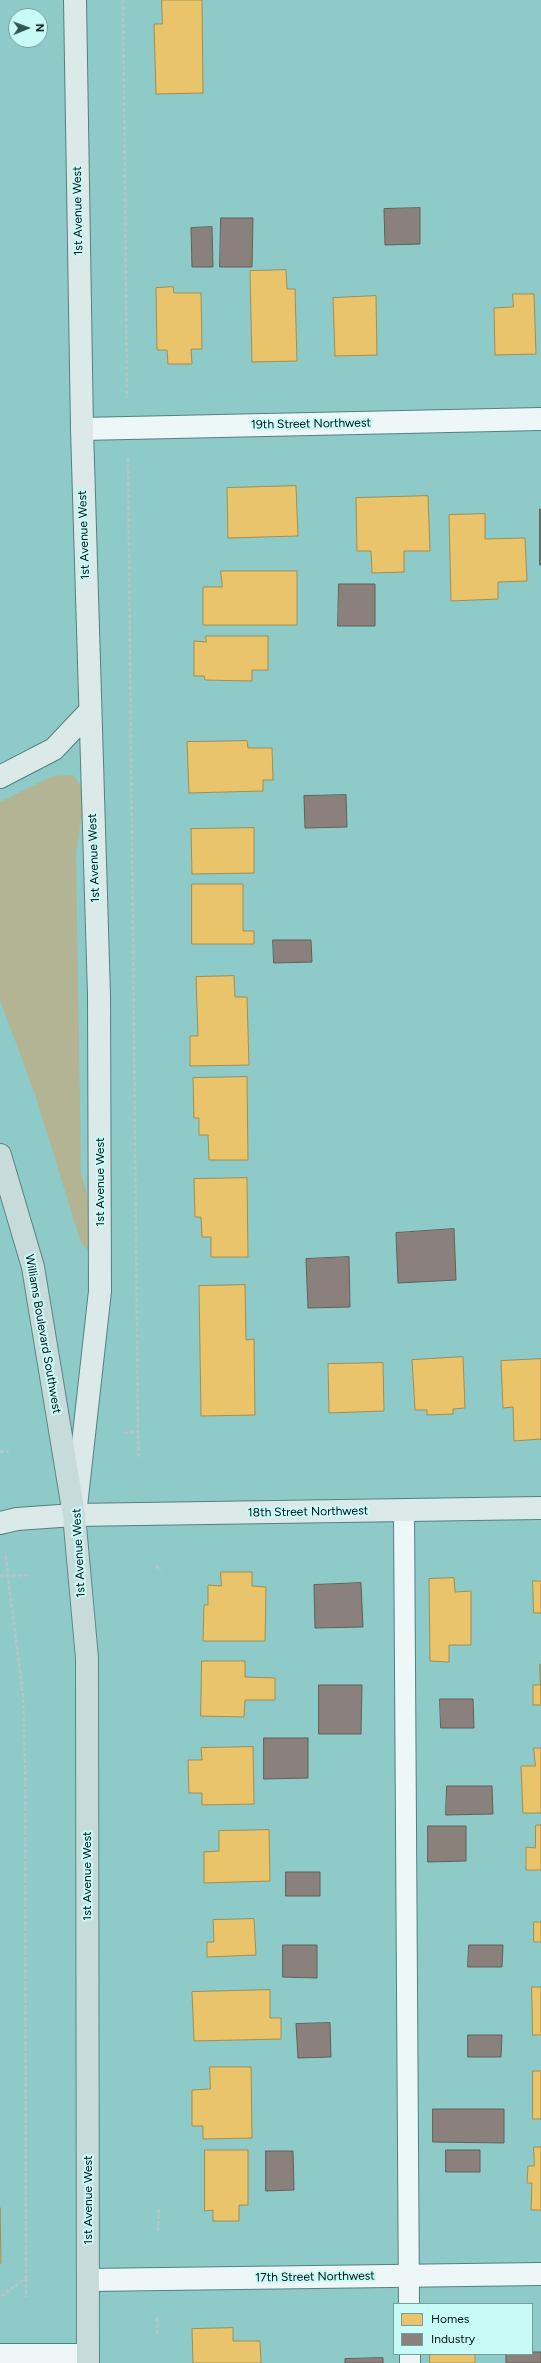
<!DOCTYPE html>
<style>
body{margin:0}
#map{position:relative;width:541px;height:2363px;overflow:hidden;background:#8ecac8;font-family:Figtree,sans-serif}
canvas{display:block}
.legend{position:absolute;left:393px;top:2303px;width:140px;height:52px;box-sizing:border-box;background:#c8faf7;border:1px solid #789e9c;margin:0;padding:5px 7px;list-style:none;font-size:12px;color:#001413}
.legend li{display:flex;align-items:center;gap:8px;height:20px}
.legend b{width:20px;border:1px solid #789e9c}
.north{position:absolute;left:8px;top:8px;width:40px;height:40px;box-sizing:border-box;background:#c8faf7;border:1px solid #789e9c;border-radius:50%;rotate:89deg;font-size:11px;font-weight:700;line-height:16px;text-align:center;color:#001413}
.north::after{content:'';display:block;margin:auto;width:14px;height:18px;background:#325452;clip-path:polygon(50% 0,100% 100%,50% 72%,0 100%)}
</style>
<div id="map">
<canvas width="541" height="2363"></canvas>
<ul class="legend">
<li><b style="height:11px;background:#e9c46a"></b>Homes</li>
<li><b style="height:11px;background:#8a817c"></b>Industry</li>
</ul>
<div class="north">N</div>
</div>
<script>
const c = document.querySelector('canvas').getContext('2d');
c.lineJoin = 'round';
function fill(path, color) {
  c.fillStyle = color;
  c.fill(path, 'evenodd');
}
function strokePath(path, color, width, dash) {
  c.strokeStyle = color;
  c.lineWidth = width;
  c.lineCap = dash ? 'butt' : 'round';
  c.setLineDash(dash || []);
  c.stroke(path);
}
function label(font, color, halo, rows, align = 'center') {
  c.font = font + ' Figtree,sans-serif';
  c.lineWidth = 4;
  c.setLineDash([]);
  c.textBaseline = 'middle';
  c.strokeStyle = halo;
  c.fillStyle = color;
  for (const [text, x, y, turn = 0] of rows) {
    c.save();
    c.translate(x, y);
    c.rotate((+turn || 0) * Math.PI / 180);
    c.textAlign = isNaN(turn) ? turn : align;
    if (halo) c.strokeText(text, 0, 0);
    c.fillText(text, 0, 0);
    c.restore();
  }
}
const green = new Path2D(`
 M73,775L83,789L87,802L81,819L76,854L81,1174C88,1195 97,1230 88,1250L81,1243L35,1094L0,1000V802L53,776Z`);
const homes = new Path2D(`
 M162,0H202L203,93L156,94L154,24H162Z
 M286,270L287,289H295L297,361L252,362L250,271Z
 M173,287L174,293H201L202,349H191L192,364H168L167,350H157L156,288Z
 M513,294H534L536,354L495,355L494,308L513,307Z
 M376,296L377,355L335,356L333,298Z
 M296,486L298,536L228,538L227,488Z
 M428,496L430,551H404V572L372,573L371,551H357L356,498Z
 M485,514V539L525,538L527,581L498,582V599L451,601L449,515Z
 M221,571H297V625H203V587H222Z
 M206,636H268V670H252V681L205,680L204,676H194V641L206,642Z
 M247,741L248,748H272L273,780H263V791L189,793L187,742Z
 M254,828V873L192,874L191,829Z
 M192,884H243V931H254V944H192Z
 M234,976L235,997H247L249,1065L190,1066V1036H198L196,977Z
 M247,1077L248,1160H209L208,1135H199V1118H194L193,1078Z
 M247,1178L248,1257H211V1237H202L201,1217H195L194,1179Z
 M245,1285L246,1340L254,1339L255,1415L201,1416L199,1286Z
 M463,1357L465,1408L453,1409V1414L427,1415V1410H415L412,1360Z
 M541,1359V1439L514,1441L513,1407L503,1408L501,1361Z
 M383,1363L384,1411L329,1413L328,1364Z
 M221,1572H252V1586L266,1587L265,1641H203L204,1605H208V1585L221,1586Z
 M454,1578L455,1592L471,1591V1645H449V1662L430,1661L429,1579Z
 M533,1581H541V1613H534Z
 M202,1661H245V1677L275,1678V1700H245L244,1717L201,1716Z
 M540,1664L541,1705H533V1685H540Z
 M253,1747L254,1804L202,1805V1793H189L188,1760H202L201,1748Z
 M534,1748H541V1813H523L521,1766H535Z
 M536,1825H541V1870H526V1847L535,1848Z
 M269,1830L270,1881L204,1883V1852L219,1851V1831Z
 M254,1919L256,1955L207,1957V1942H214L213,1920Z
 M534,1922H541V1942H534Z
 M532,1987H541V2035H533Z
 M270,1990V2018H281V2039L194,2041L192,1992Z
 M210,2067H251L252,2138L203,2139V2126H192V2090L210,2089Z
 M533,2071H541V2119H533Z
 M534,2147H541V2210H531L532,2183H527L528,2166H534Z
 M205,2150H248V2205H239V2221H213V2210L205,2211Z
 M0,2208L1,2263H0Z
 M233,2328V2341H260L261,2363H193L192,2329Z
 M430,2354H475V2363H430Z`);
const industry = new Path2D(`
 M420,208V244L385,245L384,209Z
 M221,218H253L252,267H220Z
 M212,227L213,267H192L191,228Z
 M540,509H541V565H540Z
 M339,584H375V626H338Z
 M346,795L347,827L305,828L304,796Z
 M273,940H311L312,962L274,963Z
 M454,1229L456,1280L398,1283L396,1233Z
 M349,1257L350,1307L308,1308L306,1259Z
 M361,1583L363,1627L315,1628L314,1585Z
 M319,1685H362L361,1734H319Z
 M440,1699H473L474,1728H441Z
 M264,1738H308V1778L264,1779Z
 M447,1786H492L493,1814L446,1815Z
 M428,1826H466V1861L428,1862Z
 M286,1872H320V1896H286Z
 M283,1945H317V1978L283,1977Z
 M469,1945H503L502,1967H468Z
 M330,2023L331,2057L298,2058L296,2024Z
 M468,2035H502L501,2057H468Z
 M433,2109H504V2143L433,2142Z
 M446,2150H480V2172H446Z
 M266,2151H293L294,2190L266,2191Z
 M532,2352H541V2363H506V2354Z
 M383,2358V2363H345V2359Z`);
const path = new Path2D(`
 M123,0L127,397
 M128,458L138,1431
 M124,1433L138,1431L139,1457
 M0,1452L9,1451
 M6,1556L8,1576L28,1575
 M156,1566L161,1571
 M0,1576H8L23,1696L25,1761L26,2278L0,2297
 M158,2231L159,2207
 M26,2278V2297
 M157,2334V2317`);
const lane = new Path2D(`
 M404,1510L409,2304
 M410,2354V2363`);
const street = new Path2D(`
 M82,429L541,419
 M88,2280L541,2274
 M0,2355H88`);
const secondary = new Path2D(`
 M75,0L82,429L99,995L100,1291L76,1506
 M0,777L54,749L89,712
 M0,1523L17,1519L74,1515L541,1508`);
const primary = new Path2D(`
 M0,1155L33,1267L74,1515L87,1658L88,2363`);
const streetNames = [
 ["1st Avenue West",78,211,-91],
 ["19th Street Northwest",311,424,-1],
 ["1st Avenue West",84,535,-92],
 ["1st Avenue West",94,858,-92],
 ["1st Avenue West",100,1182,-90],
 ["Williams Boulevard Southwest",43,1334,80],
 ["18th Street Northwest",308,1512,-1],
 ["1st Avenue West",79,1553,-93],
 ["1st Avenue West",87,1876,-90],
 ["1st Avenue West",88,2200,-90],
 ["17th Street Northwest",315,2277,-1]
];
fill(green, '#b2b493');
fill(homes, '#e9c46a');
strokePath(homes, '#a38f50', 1);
fill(industry, '#8a817c');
strokePath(industry, '#61605c', 1);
strokePath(lane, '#538180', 22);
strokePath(street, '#538180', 24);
strokePath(secondary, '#538180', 24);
strokePath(primary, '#5a8887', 24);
strokePath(path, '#b4c5c5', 2.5, [4, 2]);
strokePath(lane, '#eef7f7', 20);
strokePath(street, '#eef7f7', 22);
strokePath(secondary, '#dbe9e8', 22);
strokePath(primary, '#c8dbdb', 22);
label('12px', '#001413', '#c8faf7', streetNames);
</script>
